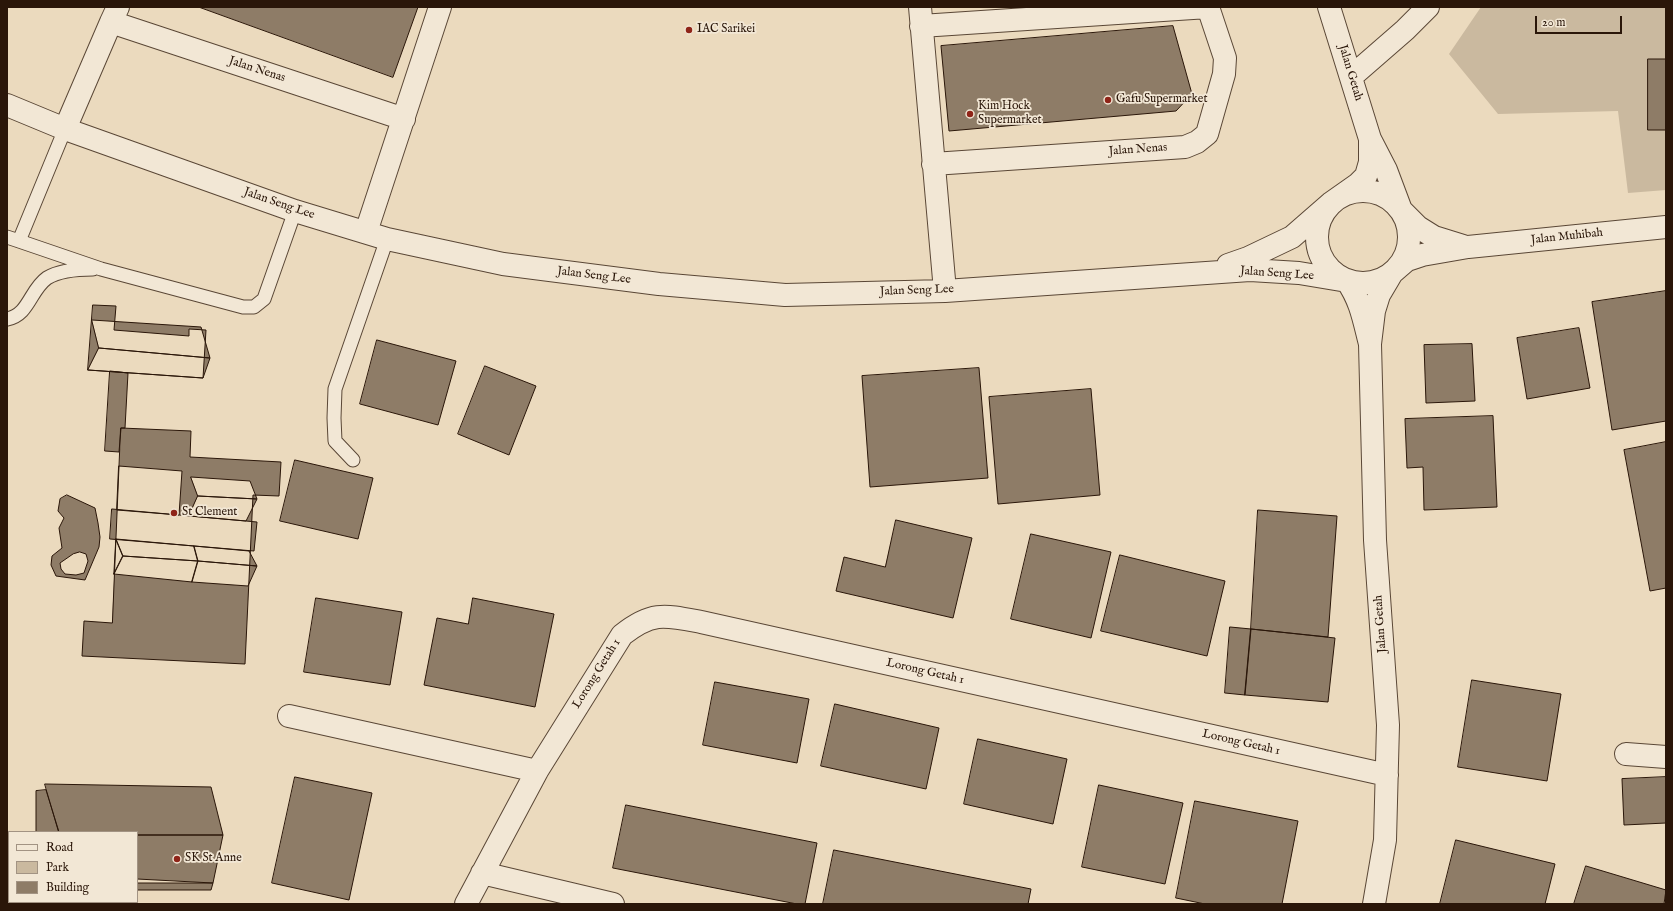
<!DOCTYPE html>
<style>
body{margin:0}
#map{position:relative;width:1673px;height:911px;overflow:hidden;background:#ebdabe;font-family:"IM FELL English",serif}
canvas{display:block}
.frame{position:absolute;inset:0;border:8px solid #2a1609;pointer-events:none}
.legend{position:absolute;left:8px;top:831px;width:130px;height:72px;box-sizing:border-box;background:#f2e7d5;border:1px solid #a29383;margin:0;padding:5px 7px;list-style:none;font-size:12px;color:#2a1609}
.legend li{display:flex;align-items:center;gap:8px;height:20px}
.legend b{width:20px;border:1px solid #a29383}
.scale{position:absolute;left:1535px;top:16px;width:87px;height:18px;box-sizing:border-box;border:2px solid #2a1609;border-top:0;padding-left:5px;font-size:12px;line-height:14px;white-space:nowrap;color:#2a1609;-webkit-text-stroke:3px #f2e7d5;paint-order:stroke}
</style>
<div id="map">
<canvas width="1673" height="911"></canvas>
<div class="frame"></div>
<ul class="legend">
<li><b style="height:5px;background:#f2e7d5"></b>Road</li>
<li><b style="height:11px;background:#cab99f"></b>Park</li>
<li><b style="height:11px;background:#8e7c67"></b>Building</li>
</ul>
<div class="scale">20 m</div>
</div>
<script>
const c = document.querySelector('canvas').getContext('2d');
c.lineJoin = 'round';
function fill(path, color) {
  c.fillStyle = color;
  c.fill(path, 'evenodd');
}
function strokePath(path, color, width, dash) {
  c.strokeStyle = color;
  c.lineWidth = width;
  c.lineCap = dash ? 'butt' : 'round';
  c.setLineDash(dash || []);
  c.stroke(path);
}
function label(font, color, halo, rows, align = 'center') {
  c.font = font + ' "IM FELL English",serif';
  c.lineWidth = 3.5;
  c.setLineDash([]);
  c.textBaseline = 'middle';
  c.strokeStyle = halo;
  c.fillStyle = color;
  for (const [text, x, y, turn = 0] of rows) {
    c.save();
    c.translate(x, y);
    c.rotate((+turn || 0) * Math.PI / 180);
    c.textAlign = isNaN(turn) ? turn : align;
    if (halo) c.strokeText(text, 0, 0);
    c.fillText(text, 0, 0);
    c.restore();
  }
}
const green = new Path2D(`
 M1481,7H1666V190L1628,193L1618,111L1498,114L1449,54Z`);
const building = new Path2D(`
 M199,7H418L393,77Z
 M1173,26L1192,94L1176,111L949,131L941,46Z
 M1648,59H1666V130H1648Z
 M1666,291V421L1612,430L1592,302Z
 M93,305L116,306L114,330L189,336V329L206,330L203,378L88,370Z
 M92,320L201,327L210,358L99,348Z
 M1579,328L1590,388L1527,399L1517,338Z
 M377,340L456,361L438,425L360,404Z
 M1472,344L1475,401L1426,403L1424,345Z
 M99,348L210,358L203,378L88,370Z
 M485,366L536,386L509,455L458,434Z
 M979,368L988,478L870,487L862,376Z
 M110,371L128,373L125,428H121L119,452L105,451Z
 M1091,389L1100,495L998,504L989,397Z
 M1493,416L1497,507L1424,510L1423,467L1407,468L1405,419Z
 M121,428L191,431L190,457L281,462L279,496L253,495L245,664L82,656L84,621L112,623Z
 M1666,442V588L1650,591L1624,450Z
 M295,460L373,478L358,539L280,521Z
 M119,466L182,471L179,515L117,510Z
 M191,477L250,481L257,499L198,496Z
 M67,495L95,508L98,523L100,537L99,547L85,580L56,576L51,565L52,556L62,548L59,528L64,518L58,511L60,499ZM80,552L86,554L88,561L84,573L76,575L65,574L61,569L60,563L73,554Z
 M198,496L257,499L246,521L189,516Z
 M112,509L257,522L254,551L110,539Z
 M1258,510L1337,516L1328,637L1251,629Z
 M896,520L972,538L953,618L836,591L844,557L885,567Z
 M1031,534L1111,552L1091,638L1011,619Z
 M116,539L194,546L198,561L123,556Z
 M116,539L123,556L114,574Z
 M194,546L249,551L257,566L198,561Z
 M1120,555L1225,581L1207,656L1101,631Z
 M123,556L198,561L192,582L114,574Z
 M198,561L257,566L248,586L192,582Z
 M316,598L402,612L390,685L304,672Z
 M473,598L554,614L535,707L424,685L437,618L468,624Z
 M1230,627L1251,629L1245,695L1225,693Z
 M1251,629L1335,638L1328,702L1245,695Z
 M1472,680L1561,694L1547,781L1458,767Z
 M715,682L809,699L797,763L703,745Z
 M835,704L939,728L926,789L821,766Z
 M978,739L1067,759L1053,824L964,804Z
 M295,777L372,793L349,900L272,883Z
 M1666,777V823L1624,825L1622,779Z
 M45,784L211,787L223,835H137V832H59Z
 M1099,785L1183,803L1165,884L1082,867Z
 M46,790L59,832H36V791Z
 M1195,801L1298,821L1282,904H1205L1176,898Z
 M626,805L817,843L805,904H797L613,868Z
 M137,835H223L213,883L137,879Z
 M1456,840L1555,864L1545,904H1440Z
 M834,850L1031,889L1028,904H823Z
 M1586,866L1666,890L1664,904H1574Z
 M137,883H213L211,890H137Z`);
const lane = new Path2D(`
 M65,129L19,241L101,269L243,307H254L264,299L295,211
 M7,237L19,241
 M7,319C29,315 30,290 47,278C60,270 78,269 93,269
 M353,460L335,441L334,418L335,389L387,239`);
const street = new Path2D(`
 M118,7L111,22L404,119
 M920,7L945,291
 M1329,7L1370,139L1386,170L1401,210L1418,227L1434,237L1463,246
 M921,26L1208,7
 M1351,77L1405,30L1428,7
 M7,105L65,129L295,211L387,239L503,264L659,284L785,295L945,291L1250,270L1299,273L1347,281C1361,301 1364,321 1370,344
 M65,129L111,22
 M933,164L1185,147L1197,142L1207,134L1224,74L1225,58L1208,7
 M1317 237a46 46 0 1 1 92 0a46 46 0 1 1-92 0Z
 M366,232L440,7
 M1228,265L1248,258L1292,237L1331,203L1358,184L1366,176L1370,162V139
 M289,716L537,771
 M1626,754L1666,757
 M482,873L613,904
 M466,904L537,771L622,635C652,611 665,615 701,622L1387,775
 M1374,904L1385,840L1388,725L1375,540L1370,344L1374,311L1379,295L1392,273L1407,260L1422,255L1468,247L1666,227`);
const markers = [
 [689,30,4,"#8f2418"],
 [1108,100,4,"#8f2418"],
 [970,114,4,"#8f2418"],
 [174,513,4,"#8f2418"],
 [177,859,4,"#8f2418"]
];
const poiNames = [
 ["IAC Sarikei",697,30],
 ["Gafu Supermarket",1116,100],
 ["Kim Hock",978,107],
 ["Supermarket",978,121],
 ["St Clement",182,513],
 ["SK St Anne",185,859]
];
const streetNames = [
 ["Jalan Nenas",257,70,18],
 ["Jalan Getah",1350,73,73],
 ["Jalan Nenas",1138,150,-4],
 ["Jalan Seng Lee",279,204,19],
 ["Jalan Muhibah",1567,237,-6],
 ["Jalan Seng Lee",1277,274,4],
 ["Jalan Seng Lee",594,276,7],
 ["Jalan Seng Lee",917,291,-2],
 ["Jalan Getah",1381,624,-94],
 ["Lorong Getah 1",925,672,13],
 ["Lorong Getah 1",597,674,-58],
 ["Lorong Getah 1",1241,743,13]
];
fill(green, '#cab99f');
fill(building, '#8e7c67');
strokePath(building, '#2a1609', 1);
strokePath(lane, '#5a4736', 15);
strokePath(street, '#5a4736', 24);
strokePath(lane, '#f2e7d5', 13);
strokePath(street, '#f2e7d5', 22);
for (const [x, y, r, color] of markers) {
  const dot = new Path2D();
  dot.arc(x, y, r, 0, 2 * Math.PI);
  c.fillStyle = color;
  c.fill(dot);
  strokePath(dot, '#f2e7d5', 1.5);
}
label('12px', '#2a1609', '#f2e7d5', poiNames, 'left');
label('12px', '#2a1609', '#f2e7d5', streetNames);
</script>
